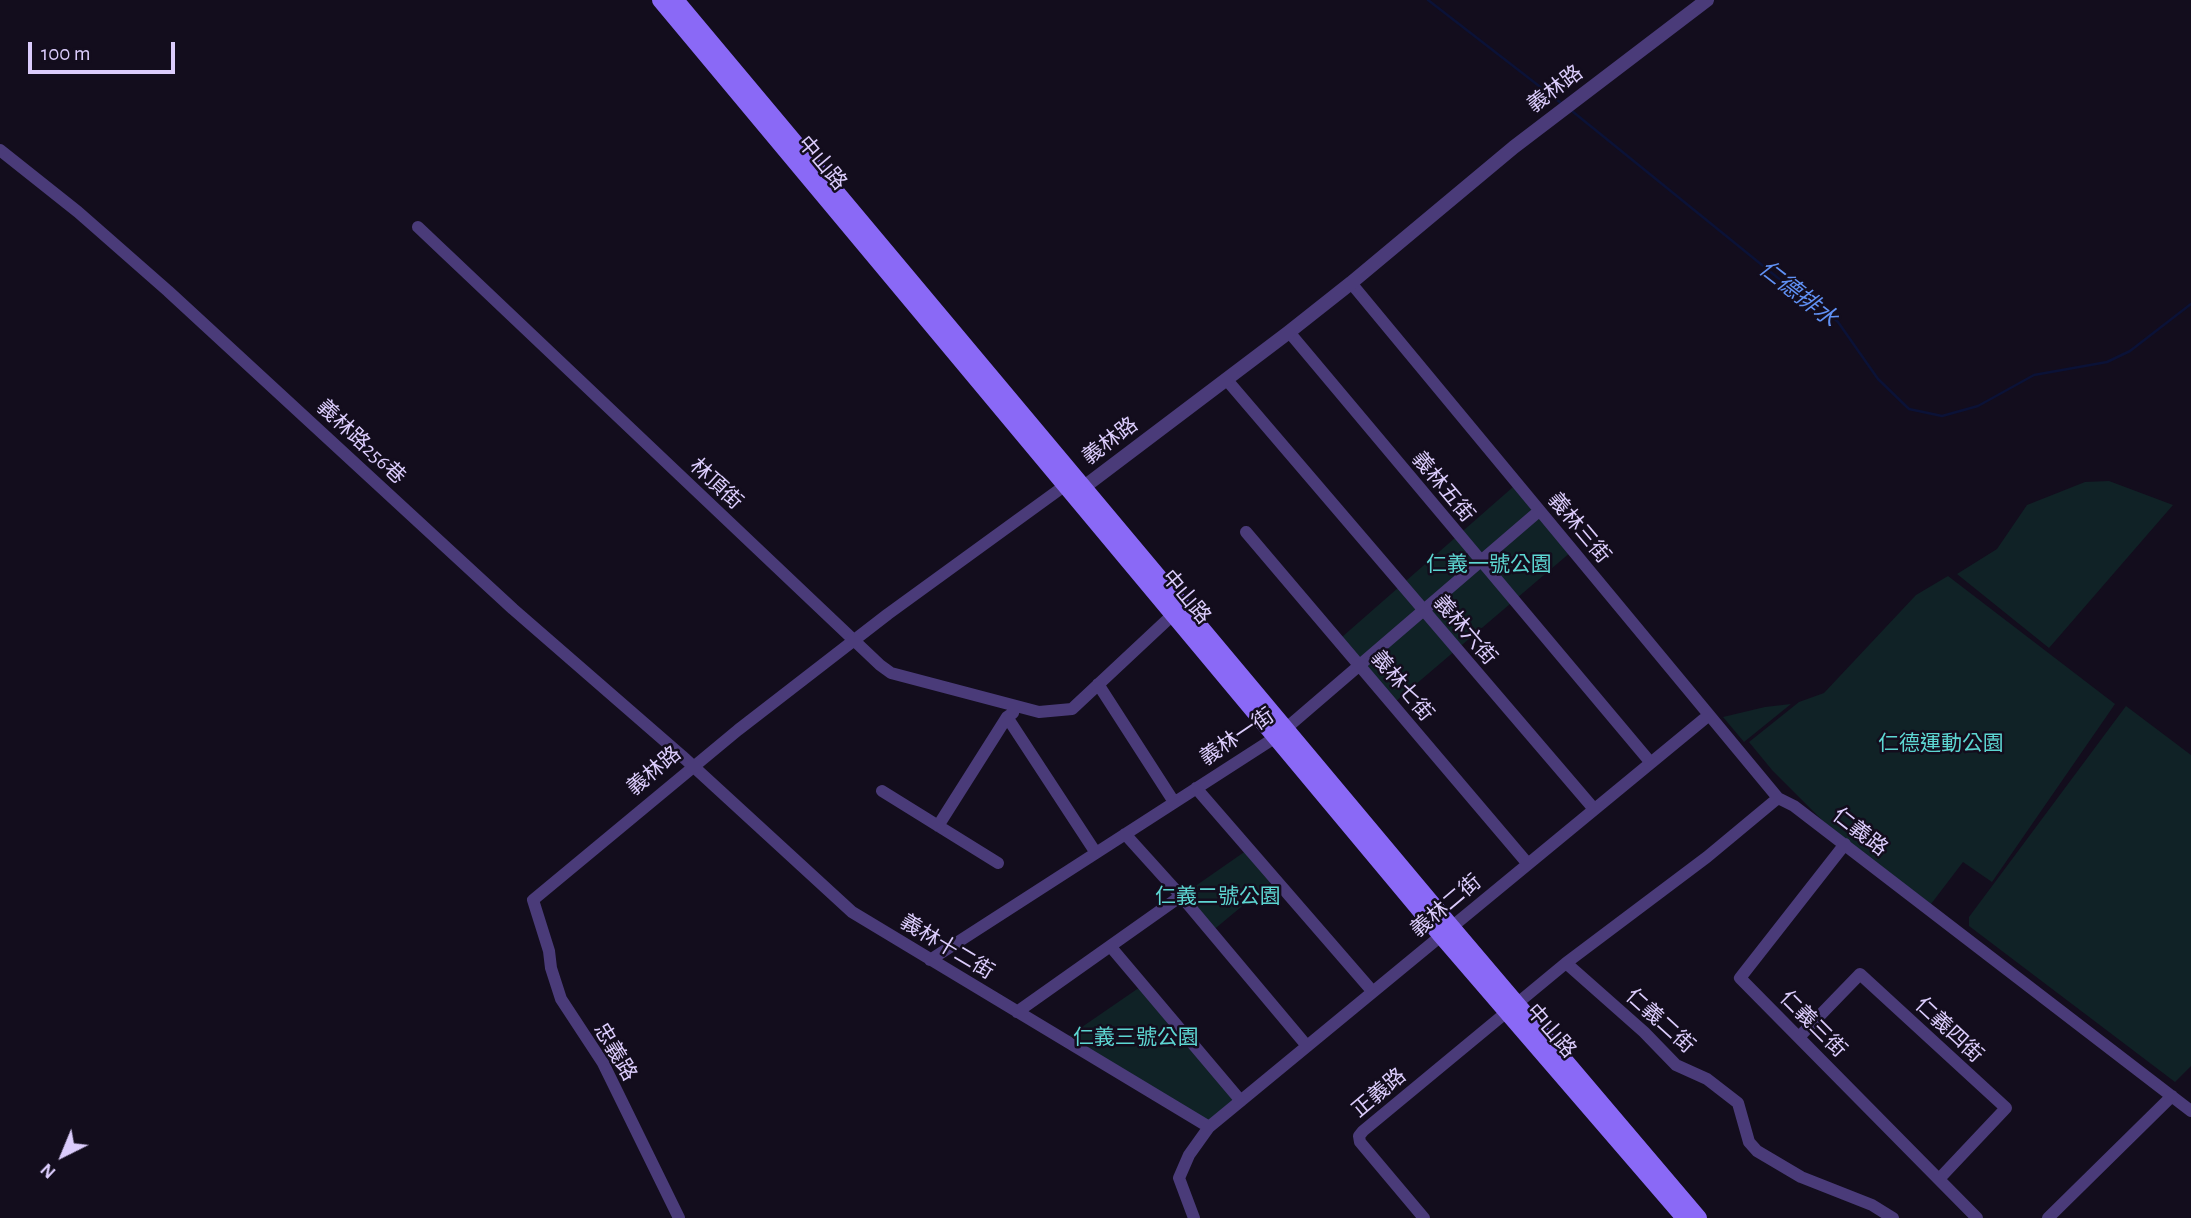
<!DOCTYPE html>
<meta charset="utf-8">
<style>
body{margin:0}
#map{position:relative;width:2191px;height:1218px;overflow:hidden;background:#130d1d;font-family:"Alegreya Sans",sans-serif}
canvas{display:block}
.north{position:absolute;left:28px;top:1120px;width:70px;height:70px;-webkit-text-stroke:5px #130d1d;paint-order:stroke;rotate:223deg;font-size:19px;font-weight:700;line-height:28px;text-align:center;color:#dbccfc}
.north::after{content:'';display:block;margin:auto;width:24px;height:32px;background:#dbccfc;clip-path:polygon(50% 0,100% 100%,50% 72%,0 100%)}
.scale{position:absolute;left:28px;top:42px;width:147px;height:32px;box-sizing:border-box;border:4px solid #dbccfc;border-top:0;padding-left:9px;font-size:21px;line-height:24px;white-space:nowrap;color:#dbccfc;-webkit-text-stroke:5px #130d1d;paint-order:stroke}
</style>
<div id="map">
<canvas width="2191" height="1218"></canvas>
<div class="north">N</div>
<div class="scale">100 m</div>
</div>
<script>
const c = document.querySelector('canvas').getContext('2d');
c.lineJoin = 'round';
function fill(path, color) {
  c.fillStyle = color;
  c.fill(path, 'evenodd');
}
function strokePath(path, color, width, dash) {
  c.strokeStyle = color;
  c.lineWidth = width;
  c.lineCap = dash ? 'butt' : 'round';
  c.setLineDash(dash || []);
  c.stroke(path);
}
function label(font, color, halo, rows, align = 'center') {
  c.font = font + ' "Alegreya Sans","Noto Sans TC",sans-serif';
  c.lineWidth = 5;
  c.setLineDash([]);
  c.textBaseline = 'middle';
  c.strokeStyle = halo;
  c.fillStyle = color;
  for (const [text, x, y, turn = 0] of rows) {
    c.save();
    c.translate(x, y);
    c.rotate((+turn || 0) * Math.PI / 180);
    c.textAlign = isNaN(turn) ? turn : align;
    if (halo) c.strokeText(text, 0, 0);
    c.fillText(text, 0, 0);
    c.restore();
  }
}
const green = new Path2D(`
 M2109,481L2173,505L2049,648L1957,574L1997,549L2027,505L2085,482Z
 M1513,487L1571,552L1395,702L1342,637Z
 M1948,576L2115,704L1992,882L1963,862L1931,904L1831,829L1772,770L1749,742L1799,702L1824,693L1916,595Z
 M1791,704L1744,742L1723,717L1765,707Z
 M2126,706L2191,755V1066L2175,1082L1969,926V917Z
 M1250,848L1276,878L1211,932L1181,896Z
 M1143,985L1241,1101L1209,1127L1063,1040Z`);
const stream = new Path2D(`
 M1428,0L1561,103
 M1572,111L1778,278L1818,304L1838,322L1878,379L1909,409L1942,416L1978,406L2034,375L2107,362L2130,351L2191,304`);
const minor = new Path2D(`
 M0,150L78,212L168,291L513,609L682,756L852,912L1209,1127
 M418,227L880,665L891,673L1039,712L1072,709L1180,608
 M1351,283L1778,798
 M1289,332L1651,763
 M1226,379L1594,809
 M1246,532L1528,864
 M1098,684L1174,802
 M1007,717L1096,853
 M1196,788L1373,992
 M882,791L998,863
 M938,826L1007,717L1013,713
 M1125,834L1181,896L1307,1046
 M1845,844L1740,978L1977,1218
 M1110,946L1241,1101
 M930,960L1276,737L1539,511
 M1566,963L1644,1032L1676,1065L1707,1079L1738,1103L1749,1142L1757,1151L1801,1177L1872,1205L1893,1218
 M1017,1012L1181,896
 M1799,1037L1860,974L2006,1108L1939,1179
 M679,1218L603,1063L561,999L551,968L549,951L533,900L738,730L888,614L1067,484L1073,485
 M1194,1218L1179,1178L1189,1155L1209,1127L1709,715
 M1424,1218L1360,1142L1359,1136L1363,1131L1566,963L1707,857L1778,798L1794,806L2191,1111
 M2048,1218L2172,1096`);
const tertiary = new Path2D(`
 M1084,487L1289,332L1351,283L1514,147L1707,0`);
const secondary = new Path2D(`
 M660,0L1441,936L1684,1218
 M676,0L1452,927L1699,1218`);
const streetNames = [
 ["義林路",1555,89,-37],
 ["中山路",822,163,50],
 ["義林路",1110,441,-37],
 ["義林路256巷",361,442,43],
 ["林頂街",716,484,43],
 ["義林五街",1443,487,50],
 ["義林三街",1579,528,50],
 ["中山路",1186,597,50],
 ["義林六街",1465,630,49],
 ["義林七街",1402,686,50],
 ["義林一街",1237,737,-34],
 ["義林路",654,771,-40],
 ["仁義路",1860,832,38],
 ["義林二街",1446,906,-40],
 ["義林十二街",947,947,31],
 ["仁義二街",1660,1021,42],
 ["仁義三街",1813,1024,45],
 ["仁義四街",1949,1030,43],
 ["中山路",1551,1031,49],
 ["忠義路",615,1052,59],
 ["正義路",1379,1093,-40]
];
const parkNames = [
 ["仁義一號公園",1489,565],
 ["仁德運動公園",1941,744],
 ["仁義二號公園",1218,897],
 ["仁義三號公園",1136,1038]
];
const waterNames = [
 ["仁德排水",1798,294,38]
];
fill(green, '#102226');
strokePath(stream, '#0b1237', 2.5);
strokePath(minor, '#4a3b79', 12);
strokePath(tertiary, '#4a3b79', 14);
strokePath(secondary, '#8a69f6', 16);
label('21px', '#dbccfc', '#130d1d', streetNames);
label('21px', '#5dd6d2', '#130d1d', parkNames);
label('italic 23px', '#6091f5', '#130d1d', waterNames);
</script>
